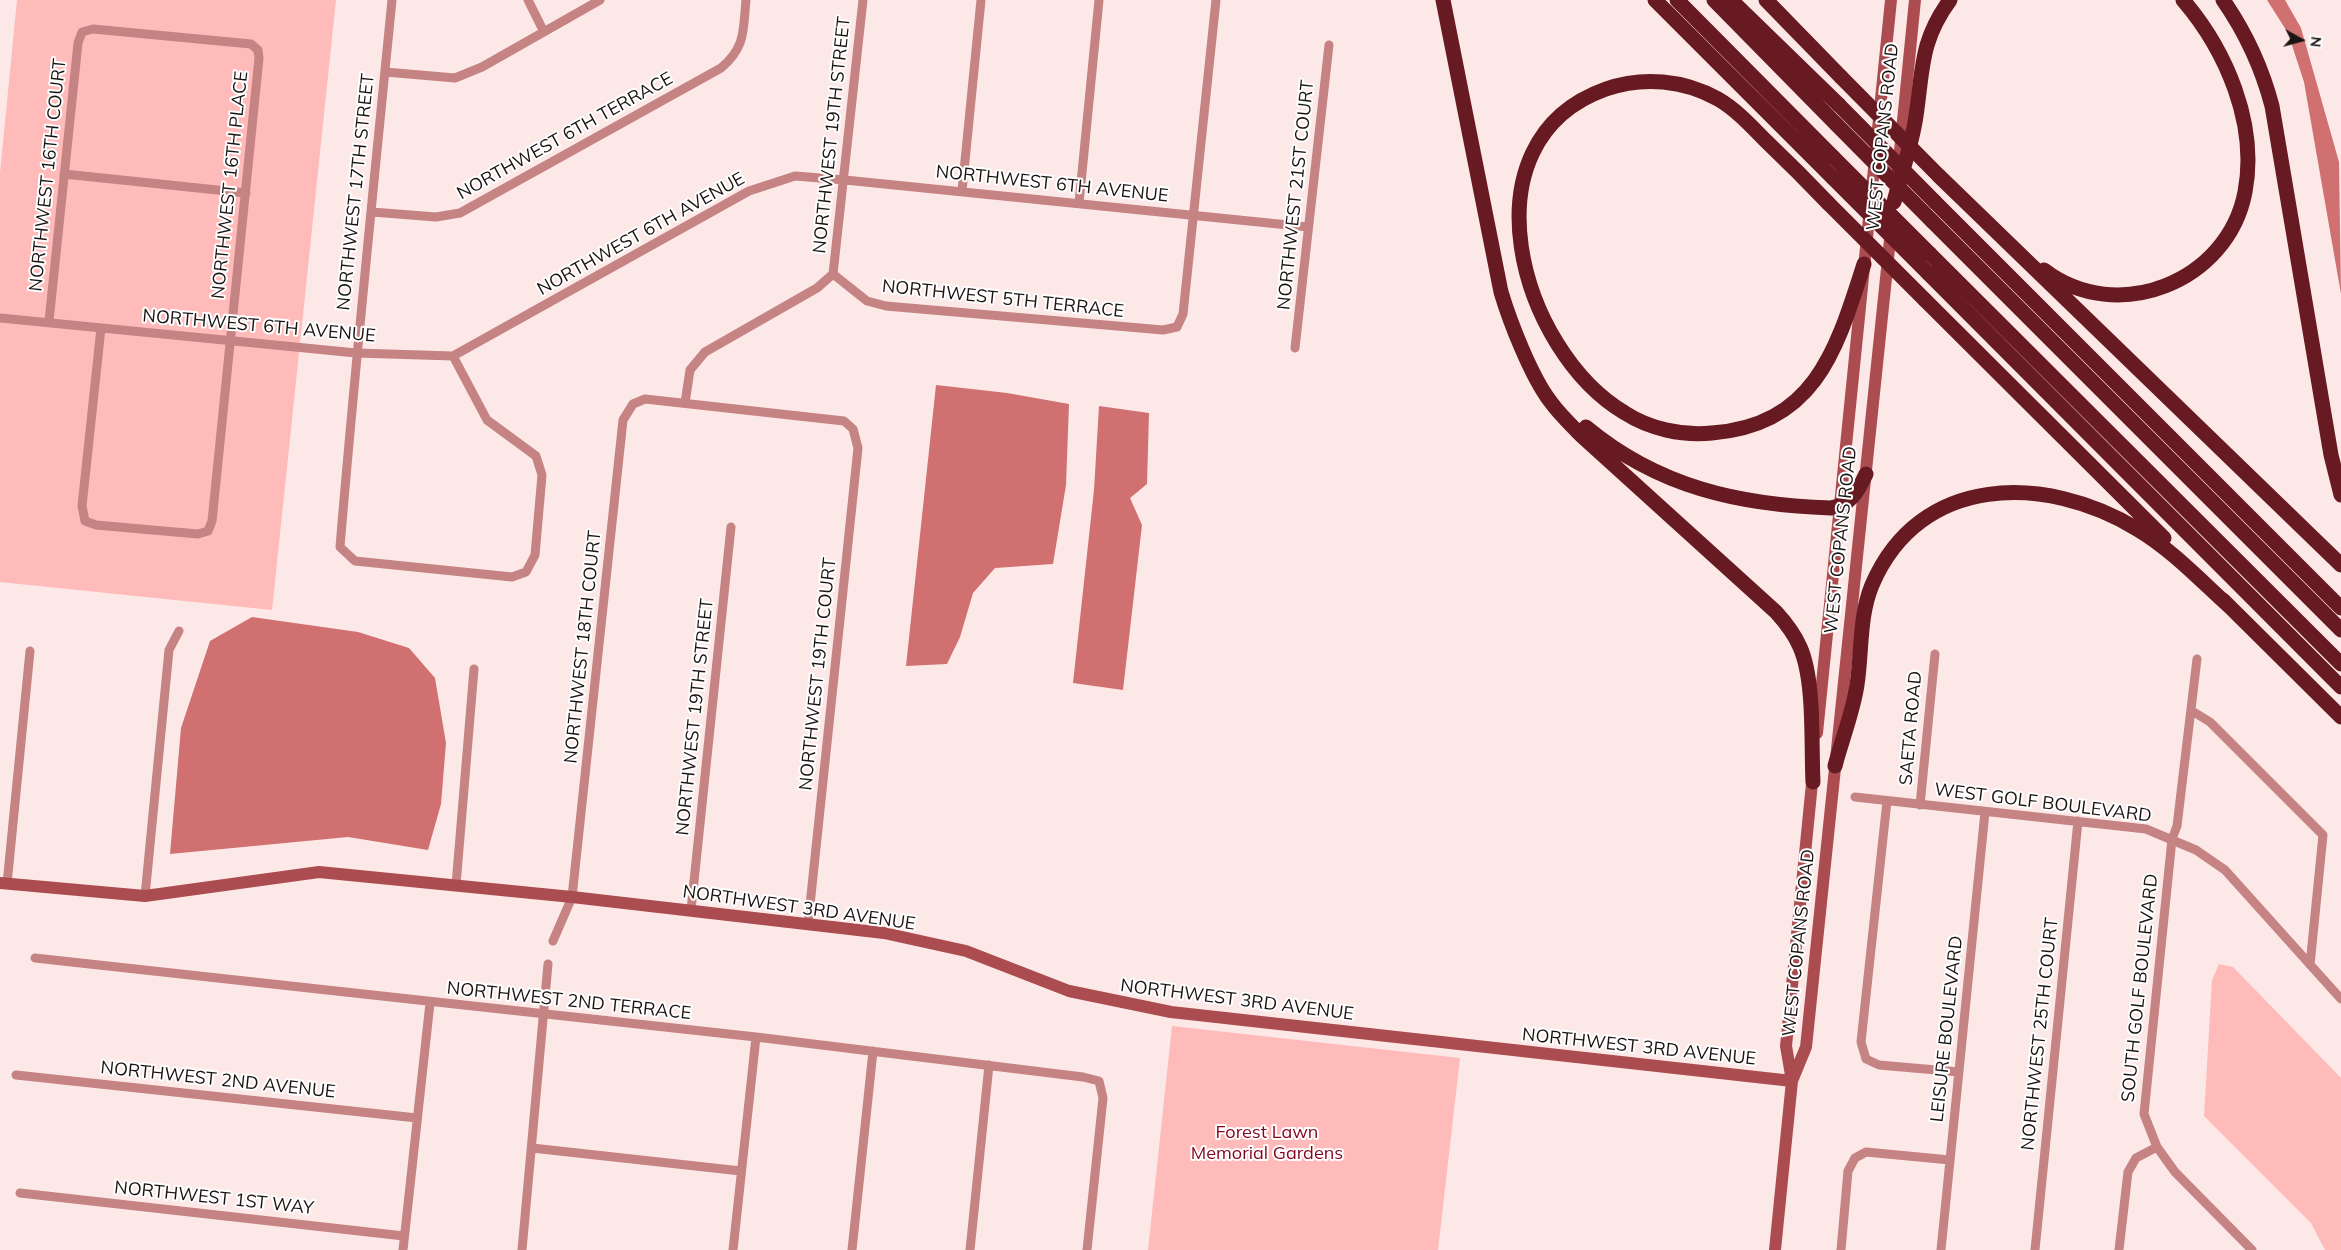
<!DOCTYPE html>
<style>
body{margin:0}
#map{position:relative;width:2341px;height:1250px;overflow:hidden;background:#fce8e7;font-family:Mulish,sans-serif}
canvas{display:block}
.north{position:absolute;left:2276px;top:15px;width:50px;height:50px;-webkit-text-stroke:4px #fff;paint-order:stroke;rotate:97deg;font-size:14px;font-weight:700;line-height:20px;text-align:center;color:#1a1413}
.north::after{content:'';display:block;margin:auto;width:18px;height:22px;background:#1a1413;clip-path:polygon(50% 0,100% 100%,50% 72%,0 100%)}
</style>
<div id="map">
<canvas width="2341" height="1250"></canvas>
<div class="north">N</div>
</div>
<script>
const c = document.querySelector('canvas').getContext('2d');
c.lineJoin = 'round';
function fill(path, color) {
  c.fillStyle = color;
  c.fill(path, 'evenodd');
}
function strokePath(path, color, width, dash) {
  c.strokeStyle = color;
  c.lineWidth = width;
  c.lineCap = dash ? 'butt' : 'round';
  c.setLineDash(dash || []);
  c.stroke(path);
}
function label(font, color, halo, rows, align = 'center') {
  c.font = font + ' Mulish,sans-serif';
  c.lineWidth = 4;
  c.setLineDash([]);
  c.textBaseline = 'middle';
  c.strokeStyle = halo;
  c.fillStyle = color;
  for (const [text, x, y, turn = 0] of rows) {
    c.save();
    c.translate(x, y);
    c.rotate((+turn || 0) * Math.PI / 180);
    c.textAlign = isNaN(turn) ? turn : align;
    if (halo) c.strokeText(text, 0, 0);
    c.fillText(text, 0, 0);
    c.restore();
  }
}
const green = new Path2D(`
 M17,0H336L272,610L0,582V173Z
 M2219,964L2233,967L2341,1078V1250H2325L2311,1223L2204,1116L2212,980Z
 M1172,1026L1460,1058L1438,1250H1148Z`);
const water = new Path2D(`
 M2267,0H2285L2301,28L2339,162L2341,294L2304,82L2288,33Z
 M936,385L1007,393L1069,404L1066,485L1053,564L995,568L973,593L960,637L947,664L906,666Z
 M1099,406L1149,413L1147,484L1130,498L1142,525L1123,690L1073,683L1094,490Z
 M252,617L358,632L409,648L435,678L446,743L441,804L428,850L348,837L170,854L181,728L210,641Z`);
const street = new Path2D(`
 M392,0C374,182 355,365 340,547L355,561L512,577L526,572L535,555L542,475L536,456L487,420L453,356
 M528,0L544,32
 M385,72L455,78L482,67L600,0
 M64,174L246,193
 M962,191L981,0
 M1079,203L1099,0
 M372,212L436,217L460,213L721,68C746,47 743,30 746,0
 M833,274L863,0
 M0,318L356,353L453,356L749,191L795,176L845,180L1308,227
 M49,321L78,43L82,32L93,29L251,44L258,50L259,58L212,521L208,531L198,534L96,525L85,521L82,506L101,328
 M1295,348L1329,45
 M685,403L690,370L705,352L817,288L833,274L867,301L886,306L1163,330L1177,327L1183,314L1216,0
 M2197,659L2177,826L2172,839L2144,1114L2157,1147L2175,1172L2252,1250
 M2192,711L2210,722L2323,835L2310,965
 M1855,797L2146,829L2196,850L2225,870L2341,999
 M1887,801L1861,1042L1866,1059L1879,1065L1959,1072
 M1920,805L1935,654
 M7,884L30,651
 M456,885L474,669
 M145,896L169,650L179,631
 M691,910L731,527
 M553,941L572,897L623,420L633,404L645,399L844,421L853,429L858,448L808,924
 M35,958L756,1037L1083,1077L1099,1081L1103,1098L1087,1250
 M16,1075L417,1118
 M532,1148L741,1171
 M20,1193L404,1236
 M403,1250L430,1003
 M522,1250L548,964
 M733,1250L756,1037
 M852,1250L873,1051
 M970,1250L989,1065
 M1841,1250L1848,1171L1855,1158L1866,1152L1950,1160
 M1941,1250L1985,812
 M2035,1250L2078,821
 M2119,1250L2128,1172L2136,1158L2157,1147`);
const secondary = new Path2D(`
 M1898,171L1915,0
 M1817,733L1891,0
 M0,883L145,896L319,872L572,897L884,933L966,951L1069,991L1171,1012L1792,1081
 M1792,1081L1786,1046L1813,773
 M1775,1250L1792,1081L1806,1047L1891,230`);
const highway = new Path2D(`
 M1443,0L1501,292C1510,322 1531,376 1550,401C1560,415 1572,426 1584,438L1776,612C1786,623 1794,633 1800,647C1815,681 1811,743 1813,782
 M1655,0L1832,177
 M1677,0L1833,157
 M1714,0L1836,124
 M1731,0L1839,105
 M1766,0L1841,77
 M2223,0C2246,33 2262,68 2272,106L2331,455L2341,495
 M1939,176L2341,565
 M1894,202C1901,174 1912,145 1916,116C1923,69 1920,41 1950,0
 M1935,202L2341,608
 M1828,203C1808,182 1788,162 1767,142C1752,127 1737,110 1718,99C1684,80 1643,76 1606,89C1460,141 1520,351 1625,413C1650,429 1682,436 1712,433C1816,425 1837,348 1864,264
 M1932,221L2341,630
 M1930,254L2341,664
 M2044,270C2117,326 2228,282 2245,192C2258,124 2226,50 2183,0
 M1928,273L2341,687
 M1925,300L2164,538
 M1586,427C1658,487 1739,505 1831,508C1851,505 1858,491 1866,474
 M2223,600L2341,717
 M1835,766C1842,739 1853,712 1857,685C1862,652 1859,616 1872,585C1920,473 2046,474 2137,529C2171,549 2200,580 2230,607`);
const highwayBridge = new Path2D(`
 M1841,77L1939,176
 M1839,105L1935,202
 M1836,124L1932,221
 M1833,157L1930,254
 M1832,177L1928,273
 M1828,203L1925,300`);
const streetNames = [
 ["NORTHWEST 19TH STREET",832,135,-84],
 ["NORTHWEST 6TH TERRACE",565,136,-29],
 ["WEST COPANS ROAD",1883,137,-84],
 ["NORTHWEST 16TH COURT",48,175,-84],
 ["NORTHWEST 6TH AVENUE",1052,184,6],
 ["NORTHWEST 16TH PLACE",230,185,-84],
 ["NORTHWEST 17TH STREET",356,192,-84],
 ["NORTHWEST 21ST COURT",1296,195,-84],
 ["NORTHWEST 6TH AVENUE",641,234,-29],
 ["NORTHWEST 5TH TERRACE",1003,299,6],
 ["NORTHWEST 6TH AVENUE",259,326,5],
 ["WEST COPANS ROAD",1841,540,-84],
 ["NORTHWEST 18TH COURT",583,647,-84],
 ["NORTHWEST 19TH COURT",818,674,-84],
 ["NORTHWEST 19TH STREET",695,717,-84],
 ["SAETA ROAD",1911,728,-85],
 ["WEST GOLF BOULEVARD",2043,803,7],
 ["NORTHWEST 3RD AVENUE",799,908,8],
 ["WEST COPANS ROAD",1799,943,-84],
 ["SOUTH GOLF BOULEVARD",2140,988,-84],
 ["NORTHWEST 3RD AVENUE",1237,1000,7],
 ["NORTHWEST 2ND TERRACE",569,1001,6],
 ["LEISURE BOULEVARD",1947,1029,-84],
 ["NORTHWEST 25TH COURT",2040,1034,-84],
 ["NORTHWEST 3RD AVENUE",1639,1047,6],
 ["NORTHWEST 2ND AVENUE",218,1080,6],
 ["NORTHWEST 1ST WAY",214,1198,6]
];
const parkNames = [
 ["Forest Lawn",1267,1133],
 ["Memorial Gardens",1267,1154]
];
fill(green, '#febbba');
fill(water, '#d07071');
strokePath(street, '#c58383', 9);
strokePath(secondary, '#ab4d50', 12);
strokePath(highway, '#671a21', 15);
strokePath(highwayBridge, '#671a21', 15);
label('18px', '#1a1413', '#fff', streetNames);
label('18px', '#82041e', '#fff', parkNames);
</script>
